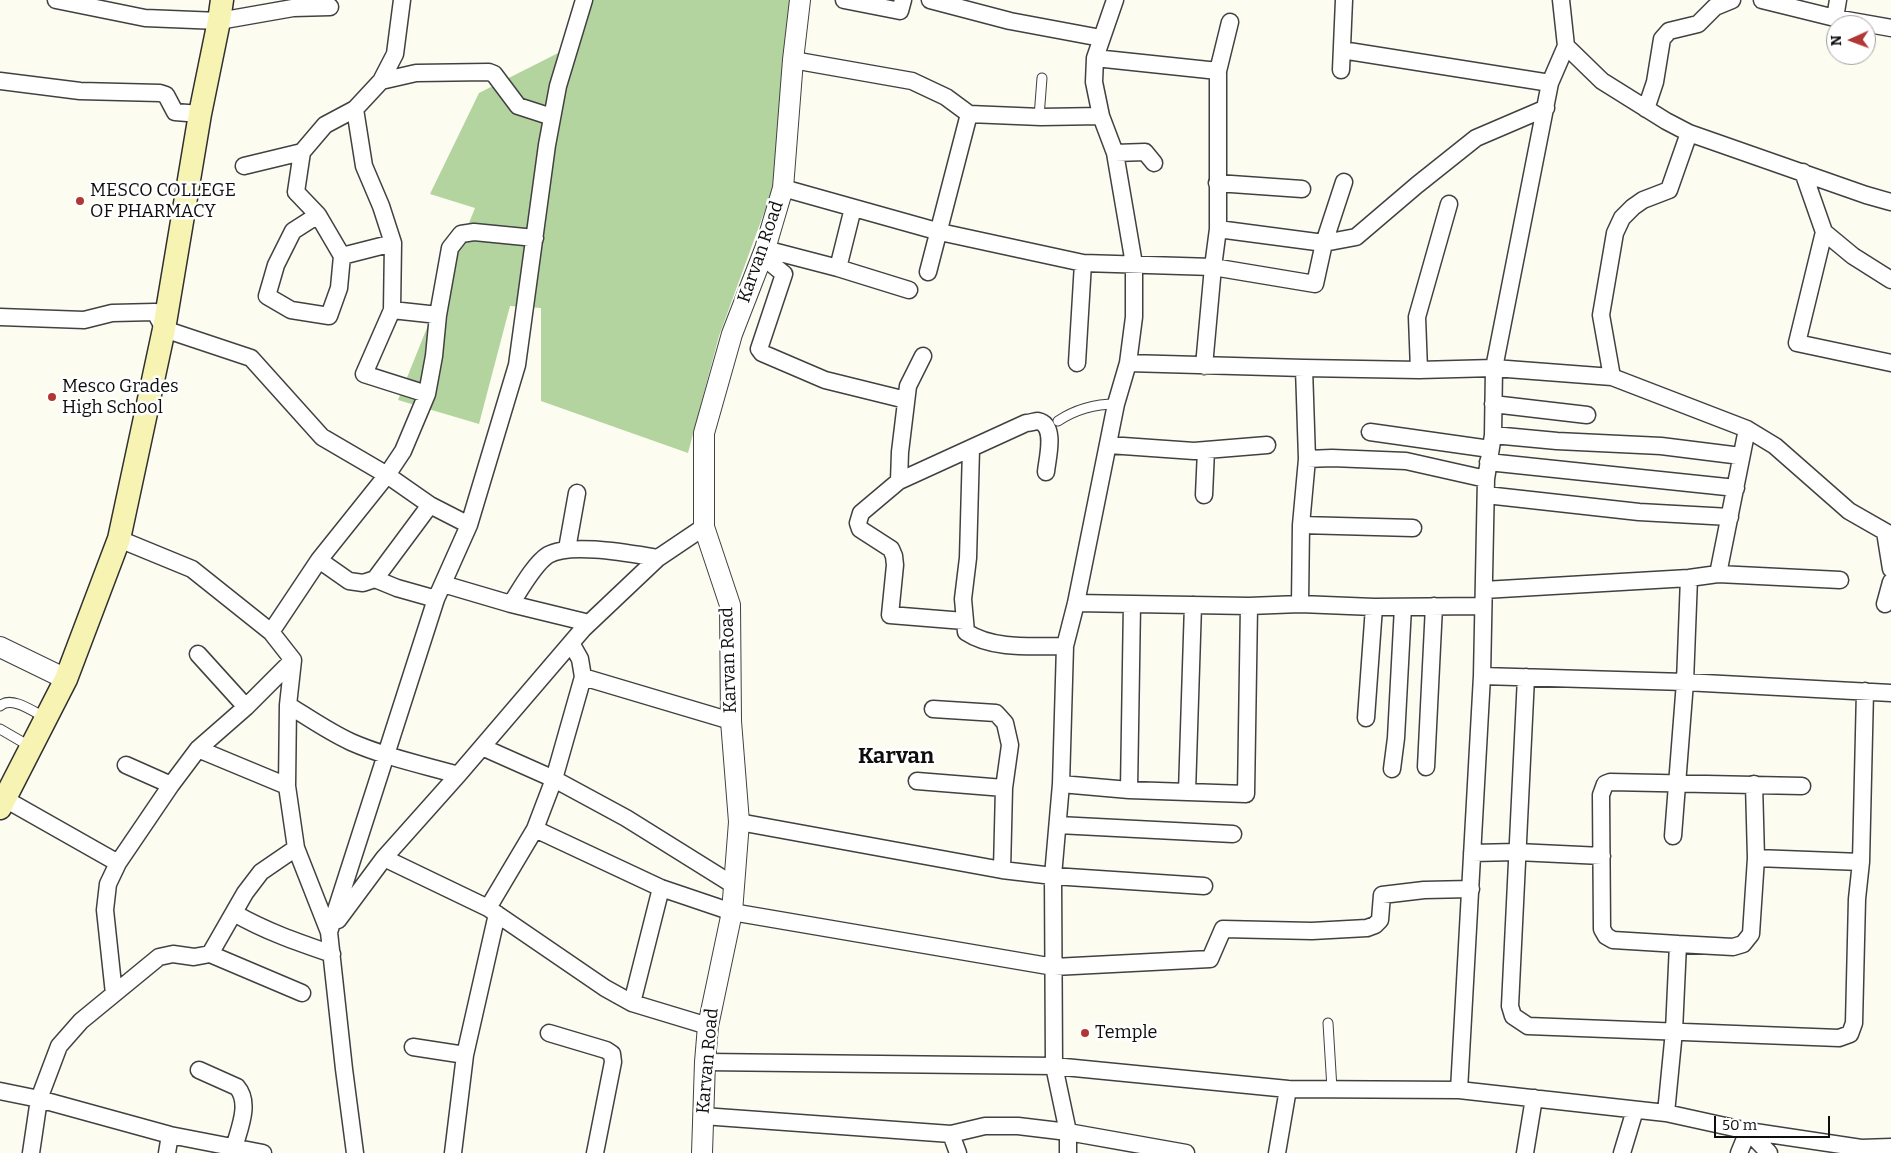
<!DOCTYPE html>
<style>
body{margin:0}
#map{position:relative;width:1891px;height:1153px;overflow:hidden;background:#fdfcf1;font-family:Bitter,serif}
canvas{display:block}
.north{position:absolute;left:1826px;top:15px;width:50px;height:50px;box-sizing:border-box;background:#fff;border:1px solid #9f9f9f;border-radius:50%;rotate:268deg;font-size:14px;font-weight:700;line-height:20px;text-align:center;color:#0e0e0e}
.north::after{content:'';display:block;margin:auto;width:18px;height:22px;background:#b03735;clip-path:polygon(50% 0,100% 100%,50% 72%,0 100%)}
.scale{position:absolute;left:1714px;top:1116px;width:116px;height:22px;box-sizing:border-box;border:2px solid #0e0e0e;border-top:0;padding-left:6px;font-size:15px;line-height:18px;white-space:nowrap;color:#0e0e0e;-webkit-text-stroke:4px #fff;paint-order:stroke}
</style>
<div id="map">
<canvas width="1891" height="1153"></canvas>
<div class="north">N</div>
<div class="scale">50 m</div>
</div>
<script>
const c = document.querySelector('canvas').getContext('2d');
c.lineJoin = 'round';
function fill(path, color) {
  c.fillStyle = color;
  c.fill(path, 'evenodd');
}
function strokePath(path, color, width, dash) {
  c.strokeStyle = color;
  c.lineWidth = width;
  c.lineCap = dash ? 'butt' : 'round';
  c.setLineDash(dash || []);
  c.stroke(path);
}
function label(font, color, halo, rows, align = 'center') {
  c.font = font + ' Bitter,serif';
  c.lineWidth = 5;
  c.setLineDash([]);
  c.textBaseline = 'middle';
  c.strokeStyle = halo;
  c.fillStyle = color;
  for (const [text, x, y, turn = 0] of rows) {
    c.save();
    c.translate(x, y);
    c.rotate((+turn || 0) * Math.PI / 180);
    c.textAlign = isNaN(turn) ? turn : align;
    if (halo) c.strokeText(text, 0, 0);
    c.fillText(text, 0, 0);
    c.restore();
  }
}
const forest = new Path2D(`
 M589,0H792L773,188L719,336L688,453L541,401V308L510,306L479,424L398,400L475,208L430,194L479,93L578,43Z`);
const service = new Path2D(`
 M1039,117L1042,78
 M1058,421C1076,409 1094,404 1116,404
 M0,706C11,695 34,712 46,718
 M0,729L31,747
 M1328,1023L1332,1089`);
const minor = new Path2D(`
 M56,0L145,18L219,21L293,8L330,7
 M844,0L900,11L903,0
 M930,0L1010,21L1101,38
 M1762,0L1835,18L1891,28
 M1835,18L1838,0
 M1566,46L1602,81L1666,121L1689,133L1866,195L1891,202
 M1342,50L1550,83
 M1095,58L1218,71
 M793,60L912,81L946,97L969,114
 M1341,70L1344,0
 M0,81L80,91L160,93L166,95L175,112L200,114
 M381,81L416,73L489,72L494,74L518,106L552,117
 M355,109L381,81L395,54L402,0
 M1646,109L1655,82L1662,39L1669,31L1698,24L1715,7L1732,0
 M1115,153L1145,152L1154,163
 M244,166L302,152
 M1803,172L1824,232L1853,256L1891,280
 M1217,183L1302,189
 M783,188L940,232L1083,263L1213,267L1315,284L1324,243L1344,182
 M318,215L296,192L302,152L325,125L355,109L364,166L381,206L393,243
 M1218,229L1324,243L1356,237L1417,185L1476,138L1546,108
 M1824,232L1797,343L1891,363
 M765,249L838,268L909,290
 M342,256L318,215L293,231L276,265L267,296L291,310L329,316L339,288L342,256L393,243L392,310
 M762,256L784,274L759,349L762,353L825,380L906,400
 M838,268L853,208
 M928,272L969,114L1041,117L1101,116
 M438,315L450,248L461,234L474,232L535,238
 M0,317L84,320L112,313L155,312L164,329L251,358L322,437L387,475L430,505L469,525
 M1077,363L1083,263
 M1128,363L1304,368L1419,370L1494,368L1612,377L1747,429L1775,446L1849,511L1891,535
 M1204,366L1213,267L1218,229V71L1230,22
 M1419,370L1417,317L1449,204
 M1612,377L1601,315L1615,233L1622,218L1633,207L1643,200L1669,190L1689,133
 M1493,404L1587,415
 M1370,432L1490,449
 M1493,435L1557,441L1661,446L1741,456
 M1109,445L1194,451L1267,445
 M971,449L968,558L963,599L966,632C993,650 1033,646 1065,646
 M1307,459L1332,458L1406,461L1486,479
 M1488,462L1736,488
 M899,481L900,452L908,386L923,356
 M1204,495L1206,450
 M1486,495L1639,512L1730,517
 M1301,525L1413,528
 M1885,532L1891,569
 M119,539L192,569L271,632L293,660L288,705L287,786L296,848L329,932L344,1069L355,1153
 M567,549L577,493
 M319,560L349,581L363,583L375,579L397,588L436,599
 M1718,574L1747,429
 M375,579L430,505
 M443,584L511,604L589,623
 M1484,590L1689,578L1718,574L1840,580
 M1076,603L1249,606L1300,604L1374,607L1483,606
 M511,604C520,590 534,564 548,555C571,542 632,554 658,558
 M1300,604L1301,525L1307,459L1304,368
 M1885,604L1891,582
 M964,621L890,615L895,565L894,556L891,549L860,529L858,523L861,513L899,481L1026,423C1030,423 1035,421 1038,421C1057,425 1047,459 1046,472
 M271,632L319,560L387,475L403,451L427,394L364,374L392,310L438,315L434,356L427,394
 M198,654L246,707
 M1482,676L1685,682L1891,693
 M583,677L731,721
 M1526,677L1510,1006L1513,1016L1528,1026L1839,1038L1850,1034L1854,1023L1857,899L1861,862L1865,691
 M288,705C309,718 329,732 351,742C385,757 423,765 458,775
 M933,709L996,713L1005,723L1010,745L1004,788L1002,870
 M1366,718L1374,607
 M482,747L554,779L626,818L735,886
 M198,749L287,786
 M126,765L171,785
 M1426,767L1434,606
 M1392,769L1396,738L1403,607
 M917,781L1004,788
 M1061,784L1129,790L1246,794L1249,606
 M1129,790L1132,604
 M1187,792L1193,605
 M5,799L118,863L171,785L198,749L246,707L293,660
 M739,822L1002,870L1053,876L1204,886
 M1058,825L1233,834
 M535,829L661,888L732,912L1054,967L1210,959L1223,929L1312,931L1367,928L1375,925L1380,920L1382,895L1424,890L1471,889
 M1673,836L1685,682L1689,578
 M1472,853L1517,852L1602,856
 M384,858L488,908L605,988L632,1003L708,1026
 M1756,858L1861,862
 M488,908L535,829L554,779L583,677L580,659L571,643
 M234,913C265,931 297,942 332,954
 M338,920L384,858L458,775L583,629L658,558L704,527
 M329,932L436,599L469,525L517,365L547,145L558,86L584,0
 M1678,944L1613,940L1606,936L1602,929L1601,795L1605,784L1610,782L1802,786
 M210,954L302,993
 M114,994L105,910L108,884L118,863
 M632,1003L661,888
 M549,1033L606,1050L612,1054L613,1062L595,1153
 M413,1047L465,1055
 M705,1062L1054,1066L1288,1089L1459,1090L1666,1113L1748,1131L1861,1148L1891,1147
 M199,1070L237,1087C251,1103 239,1129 234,1148
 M1459,1090L1482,676L1486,479L1493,435L1494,368L1550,83L1566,46L1561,0
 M0,1091L39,1099L170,1135L263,1153
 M1666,1113L1674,1031L1678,944L1733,947L1743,944L1751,934L1756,858L1754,784
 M703,1116L951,1134L985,1126H1018L1068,1132L1186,1153
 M951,1134L958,1153
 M31,1153L39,1099L59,1046L81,1021L159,957L173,954L194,957L210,954L245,893L261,872L296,848
 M167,1153L170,1135
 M453,1153L465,1055L497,914
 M1068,1153V1132L1054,1066L1053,876L1061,784L1065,646L1076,603L1116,404L1128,363L1134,317V264L1115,153L1101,116L1094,82L1095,58L1115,0
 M1277,1153L1288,1089
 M1525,1153L1534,1098
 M1622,1153L1635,1110
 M1739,1153L1748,1131L1769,1153`);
const tertiary = new Path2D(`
 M0,647L66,679
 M702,1153L705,1062L708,1026L732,912L739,822L731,721L730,605L704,527V433L732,334L765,249L783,188L793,60L800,0`);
const secondary = new Path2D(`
 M0,808L66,679L119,539L164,329L200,114L219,21L222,0`);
const markers = [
 [80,201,5,"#b03735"],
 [52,397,5,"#b03735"],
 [1085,1033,5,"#b03735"]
];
const poiNames = [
 ["MESCO COLLEGE",90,191],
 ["OF PHARMACY",90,212],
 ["Mesco Grades",62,387],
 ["High School",62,408],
 ["Temple",1095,1033]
];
const streetNames = [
 ["Karvan Road",761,252,-71],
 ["Karvan Road",729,660,-92],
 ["Karvan Road",708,1061,-85]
];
const districtNames = [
 ["Karvan",896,757]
];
fill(forest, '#b3d49f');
strokePath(service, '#414141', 11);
strokePath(minor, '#414141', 19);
strokePath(tertiary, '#414141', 22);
strokePath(secondary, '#303030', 25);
strokePath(service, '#fff', 9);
strokePath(minor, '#fff', 16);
strokePath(tertiary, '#fff', 20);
strokePath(secondary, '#f6f3b3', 22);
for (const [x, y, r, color] of markers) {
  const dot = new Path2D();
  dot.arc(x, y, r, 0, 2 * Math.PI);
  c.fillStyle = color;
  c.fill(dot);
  strokePath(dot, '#fff', 2);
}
label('18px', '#0e0e0e', '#fff', poiNames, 'left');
label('18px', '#0e0e0e', '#fff', streetNames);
label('bold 22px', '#0e0e0e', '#fff', districtNames);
</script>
